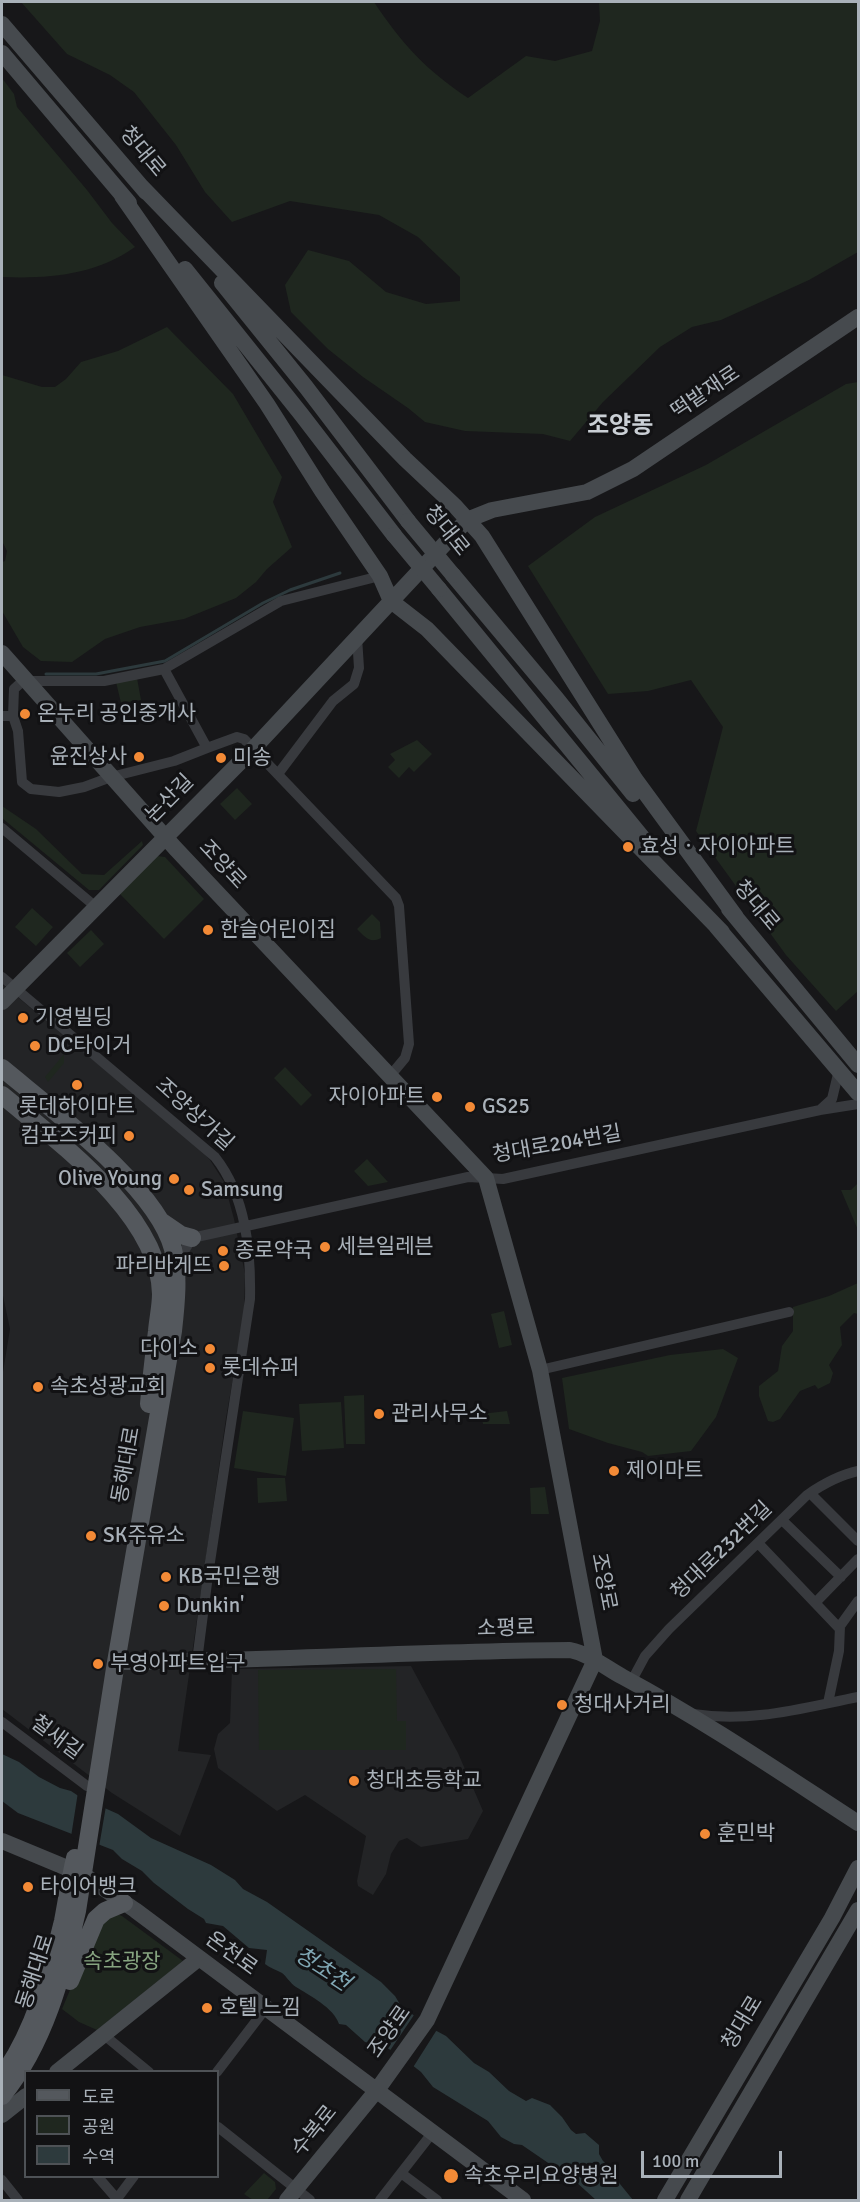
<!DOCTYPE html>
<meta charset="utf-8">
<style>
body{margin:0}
#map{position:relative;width:860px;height:2202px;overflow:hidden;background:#171719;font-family:Signika,"Noto Sans KR",sans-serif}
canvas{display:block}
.frame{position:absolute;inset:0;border:3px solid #a9b1b9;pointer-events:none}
.legend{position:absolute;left:24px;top:2070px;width:195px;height:108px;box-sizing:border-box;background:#121214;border:2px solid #4e5256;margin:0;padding:8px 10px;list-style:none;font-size:18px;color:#a9b1b9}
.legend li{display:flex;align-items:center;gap:12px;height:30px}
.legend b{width:30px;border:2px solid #4e5256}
.scale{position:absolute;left:641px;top:2151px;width:141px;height:27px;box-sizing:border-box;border:3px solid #a9b1b9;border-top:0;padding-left:8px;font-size:18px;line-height:21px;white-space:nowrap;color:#a9b1b9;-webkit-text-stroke:4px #121214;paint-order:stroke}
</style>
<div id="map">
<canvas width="860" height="2202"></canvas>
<div class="frame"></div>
<ul class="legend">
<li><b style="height:8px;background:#54585d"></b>도로</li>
<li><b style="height:16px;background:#1f271f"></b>공원</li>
<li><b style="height:16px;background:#2d3a3d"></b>수역</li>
</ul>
<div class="scale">100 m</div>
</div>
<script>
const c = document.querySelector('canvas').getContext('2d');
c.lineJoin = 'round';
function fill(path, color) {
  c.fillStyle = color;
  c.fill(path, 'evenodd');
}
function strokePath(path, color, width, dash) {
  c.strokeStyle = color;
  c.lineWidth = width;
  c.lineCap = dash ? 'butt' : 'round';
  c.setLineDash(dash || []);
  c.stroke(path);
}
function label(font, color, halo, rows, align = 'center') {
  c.font = font + ' Signika,"Noto Sans KR",sans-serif';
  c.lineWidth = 6;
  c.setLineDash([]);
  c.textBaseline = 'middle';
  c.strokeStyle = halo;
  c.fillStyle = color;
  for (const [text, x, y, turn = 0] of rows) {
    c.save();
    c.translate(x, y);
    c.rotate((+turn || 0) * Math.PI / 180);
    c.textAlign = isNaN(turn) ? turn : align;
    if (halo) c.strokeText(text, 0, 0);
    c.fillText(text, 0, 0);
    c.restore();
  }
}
const built = new Path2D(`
 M2,984L201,1150L210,1160L224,1182L234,1219L245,1274L244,1315L226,1418L178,1751L211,1755L180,1836L112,1793L2,1709V1378L10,1329L2,1291Z
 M411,1666L458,1753L483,1811L468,1839L421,1847L407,1838L399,1841L391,1854L386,1874L373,1895L358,1886L357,1881L366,1836L305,1795L277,1811L218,1768L214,1749L218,1734L230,1723L232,1669Z`);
const green = new Path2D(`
 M21,2H374C402,44 426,70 468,98L526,56L555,61L592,51L600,21L599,2H858V252L809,280L721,320L692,327L660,347L603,402L570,441L543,434L465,431L425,422L408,408L363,377L328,349L291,312L285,285L308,250L349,261L386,292L426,304L460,301V277L418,237L379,215L290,201L232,222L205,192L176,145L134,92L110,75L67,54Z
 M2,78L14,94L17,107L87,190L112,223L135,247C96,275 48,279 2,277Z
 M167,327L233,394L282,477L273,502L292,547L267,569L256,582L236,598L184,619L140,627L105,639L72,662L41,661L23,647L2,611V562L5,561L7,551L2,541V375L42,387H55L66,379L81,362L118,351Z
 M858,382V991L836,1011L786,955L696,831L723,727L691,680L648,691L608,694L528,566L595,517L706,465L846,384Z
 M137,678L141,700L121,703L116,682Z
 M417,740L432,754L414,772L409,767L399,778L388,767L395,760L390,754Z
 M237,788L252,804L235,820L220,804Z
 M2,806L36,829L82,874L104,875L142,841L143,845L99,890H89L2,818Z
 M157,856L165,857L204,899L164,939L120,894Z
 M32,908L53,927L36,946L15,927Z
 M372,914L380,922L381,938C370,944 365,937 357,929Z
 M91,930L104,944L80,967L67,953Z
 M64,1054V1063L48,1082L45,1077Z
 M285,1067L312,1095L301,1106L274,1078Z
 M367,1159L388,1182L368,1186L354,1171Z
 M858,1183V1230L841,1190H851Z
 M858,1283V1314L854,1313L840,1327L842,1345L829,1365L833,1373L830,1383L818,1389L815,1385L800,1391L780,1419L773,1422L768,1421L759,1396V1386L778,1371L782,1346L793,1331V1307L829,1296Z
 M504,1311L512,1345L499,1348L491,1314Z
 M723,1349L738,1358L716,1417L691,1451L648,1456L642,1452L608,1443L569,1429L562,1378L670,1355Z
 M364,1395L365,1444H346L344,1396Z
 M341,1402L344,1448L302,1451L299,1404Z
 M243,1411L294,1418L286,1476L234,1468Z
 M507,1411L510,1424H483L481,1414Z
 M257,1478H285L287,1501L258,1503Z
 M545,1487L549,1514H531L530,1488Z
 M396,1669L397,1721H406V1750H259L258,1670Z
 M117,1914L122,1916L183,1961L97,2030L79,2022L62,2009L98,1923Z
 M264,2173L275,2182L276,2189L267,2200H253L244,2194Z`);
const water = new Path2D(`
 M2,1754L19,1762L39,1777L60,1788L71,1791L80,1797L118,1814L151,1838L211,1865L235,1880L243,1889L267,1902L381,1982L395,1996L401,2006L431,2028L446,2036L474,2063L489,2072L509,2091L526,2101L532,2098L550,2105L562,2117L571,2130L576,2134L585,2133L599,2145V2154L603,2161L611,2168L620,2184L633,2200H596L565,2172L557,2169L522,2145L514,2144L501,2137L488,2121L433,2087L421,2072L398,2054L387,2048L365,2042L346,2025L339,2024C334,2008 309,1995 296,1987C290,1983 287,1977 282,1973C277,1970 270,1968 265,1964L267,1950L249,1948L223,1926L206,1923L204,1919L188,1909L154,1883L142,1871L122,1859L113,1850L18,1813L2,1801Z`);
const pier = new Path2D(`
 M78,1792L106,1806L99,1847L71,1837Z
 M416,2012L438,2028L412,2069L389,2052Z`);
const stream = new Path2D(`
 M46,674H96L165,661L263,603L290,590L340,573`);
const street = new Path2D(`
 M164,669L207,748L237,737L244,739L396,898L399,906L409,1044L405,1058L390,1076
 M27,681H104L164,669L281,601L380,576
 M2,716H13L18,731L22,782L31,789L59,792L84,787L111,777L174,761L207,748
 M13,716L14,689L25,679
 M278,774L333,701L354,684L359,668L357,637
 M2,828L96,907
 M2,977L215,1157C246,1196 251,1251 250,1299L208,1575L197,1661
 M820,1110L832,1099L839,1070
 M177,1263L192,1238L468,1177L503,1179L820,1110L858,1104
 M540,1370L789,1312
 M810,1493L858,1541
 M782,1520L841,1577
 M758,1543L840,1629
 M816,1602L858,1559
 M631,1682L645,1656L669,1629L807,1495C823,1484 839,1475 858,1471
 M828,1703L839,1651L840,1626L858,1601
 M693,1714C752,1723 802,1708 858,1697
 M2,1722L87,1786
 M104,2035L149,2072
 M217,2072L266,2008
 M218,2127L310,2200
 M401,2173L437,2200
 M97,2176L117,2199
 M2,2180L18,2200
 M116,2200L134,2176
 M380,2200L433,2132`);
const secondary = new Path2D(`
 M2,24L146,192
 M2,53L129,203
 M140,185L405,459L455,506L482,536L635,779L736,917
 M122,196L267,404L322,491L380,576L391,601L427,629L722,932
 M185,269L301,414L394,535
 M222,283L306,387L408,521
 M453,575L556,698L633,794
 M439,589L642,837
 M2,653L175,848L486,1178L540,1370L595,1660L427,2020L377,2090L287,2200
 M729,909L858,1065
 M716,926L858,1093
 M2,1002L254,748L467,520L492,510L587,492L633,469L858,317
 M116,1662C268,1661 419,1651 570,1650C590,1654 606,1668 623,1677C705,1721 781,1773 858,1823
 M2,1841L84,1875L135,1910L523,2200
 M57,2072L198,1959
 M2,2115L26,2096
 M665,2200L832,1918L858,1868
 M688,2200L858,1910`);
const primary = new Path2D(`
 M2,1068C51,1109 157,1187 173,1249C179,1275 176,1304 173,1331L116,1662L77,1911C62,1976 45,2043 2,2096
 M2,1095C57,1141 160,1215 161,1294C161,1306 158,1319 157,1331C154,1355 151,1380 149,1404
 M162,1222L181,1235L192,1238
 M70,1981L96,1919L105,1911L124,1903
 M2,2076C33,2035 51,1971 63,1921C67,1900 70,1879 75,1858`);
const secondaryBridge = new Path2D(`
 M408,521L453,575
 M394,535L439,589`);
const markers = [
 [25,714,6,"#f38a36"],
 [139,757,6,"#f38a36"],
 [221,758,6,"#f38a36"],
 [628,847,6,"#f38a36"],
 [208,930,6,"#f38a36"],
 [23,1018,6,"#f38a36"],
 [35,1046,6,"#f38a36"],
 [77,1085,6,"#f38a36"],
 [437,1097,6,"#f38a36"],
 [470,1107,6,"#f38a36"],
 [129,1136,6,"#f38a36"],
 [174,1179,6,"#f38a36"],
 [189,1190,6,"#f38a36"],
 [325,1247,6,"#f38a36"],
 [223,1251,6,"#f38a36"],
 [224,1266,6,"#f38a36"],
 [210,1349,6,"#f38a36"],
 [210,1368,6,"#f38a36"],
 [38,1387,6,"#f38a36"],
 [379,1414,6,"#f38a36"],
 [614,1471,6,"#f38a36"],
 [91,1536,6,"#f38a36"],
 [166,1577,6,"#f38a36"],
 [164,1606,6,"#f38a36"],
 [98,1664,6,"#f38a36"],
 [562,1705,6,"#f38a36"],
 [354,1781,6,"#f38a36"],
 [705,1834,6,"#f38a36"],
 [28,1887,6,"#f38a36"],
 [207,2008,6,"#f38a36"],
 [451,2176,8,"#f38a36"]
];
const streetNames = [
 ["청대로",142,152,50],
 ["떡밭재로",706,393,-34],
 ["청대로",446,531,51],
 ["논산길",170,799,-45],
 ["조양로",222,865,47],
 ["청대로",756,906,50],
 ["조양상가길",194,1115,42],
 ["청대로204번길",557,1145,-10],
 ["동해대로",127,1465,-80],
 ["청대로232번길",722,1551,-44],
 ["조양로",603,1582,79],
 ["소평로",506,1629,-1],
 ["철새길",56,1738,37],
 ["온천로",231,1954,36],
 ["동해대로",36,1972,-72],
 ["청대로",743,2023,-59],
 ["조양로",390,2032,-55],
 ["수복로",315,2131,-51]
];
const poiNames = [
 ["온누리 공인중개사",37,714],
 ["윤진상사",127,757,"right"],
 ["미송",233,758],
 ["효성ㆍ자이아파트",640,847],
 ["한슬어린이집",220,930],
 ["기영빌딩",35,1018],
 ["DC타이거",47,1046],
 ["자이아파트",425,1097,"right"],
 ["롯데하이마트",77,1107,"center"],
 ["GS25",482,1107],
 ["컴포즈커피",117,1136,"right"],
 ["Olive Young",162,1179,"right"],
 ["Samsung",201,1190],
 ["세븐일레븐",337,1247],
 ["종로약국",235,1251],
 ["파리바게뜨",212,1266,"right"],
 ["다이소",198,1349,"right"],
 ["롯데슈퍼",222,1368],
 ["속초성광교회",50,1387],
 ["관리사무소",391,1414],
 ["제이마트",626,1471],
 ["SK주유소",103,1536],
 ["KB국민은행",178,1577],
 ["Dunkin'",176,1606],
 ["부영아파트입구",110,1664],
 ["청대사거리",574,1705],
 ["청대초등학교",366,1781],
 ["훈민박",717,1834],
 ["타이어뱅크",40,1887],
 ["호텔 느낌",219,2008],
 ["속초우리요양병원",464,2176]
];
const parkNames = [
 ["속초광장",122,1962]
];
const waterNames = [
 ["청초천",322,1970,33]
];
const quarterNames = [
 ["조양동",620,427]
];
fill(built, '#232426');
fill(green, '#1f271f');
fill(water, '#2d3a3d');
fill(pier, '#171719');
strokePath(stream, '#2d3a3d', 3);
strokePath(street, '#383a3e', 10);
strokePath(secondary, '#464a4e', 16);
strokePath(primary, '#54585d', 18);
strokePath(secondaryBridge, '#464a4e', 16);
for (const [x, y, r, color] of markers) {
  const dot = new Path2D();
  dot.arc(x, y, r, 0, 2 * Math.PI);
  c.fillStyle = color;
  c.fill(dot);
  strokePath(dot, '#121214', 2);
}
label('21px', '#a9b1b9', '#121214', streetNames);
label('21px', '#a9b1b9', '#121214', poiNames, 'left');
label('21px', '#86a480', '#121214', parkNames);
label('italic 22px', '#80a7b4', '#121214', waterNames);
label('bold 24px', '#cacfd5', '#121214', quarterNames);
</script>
